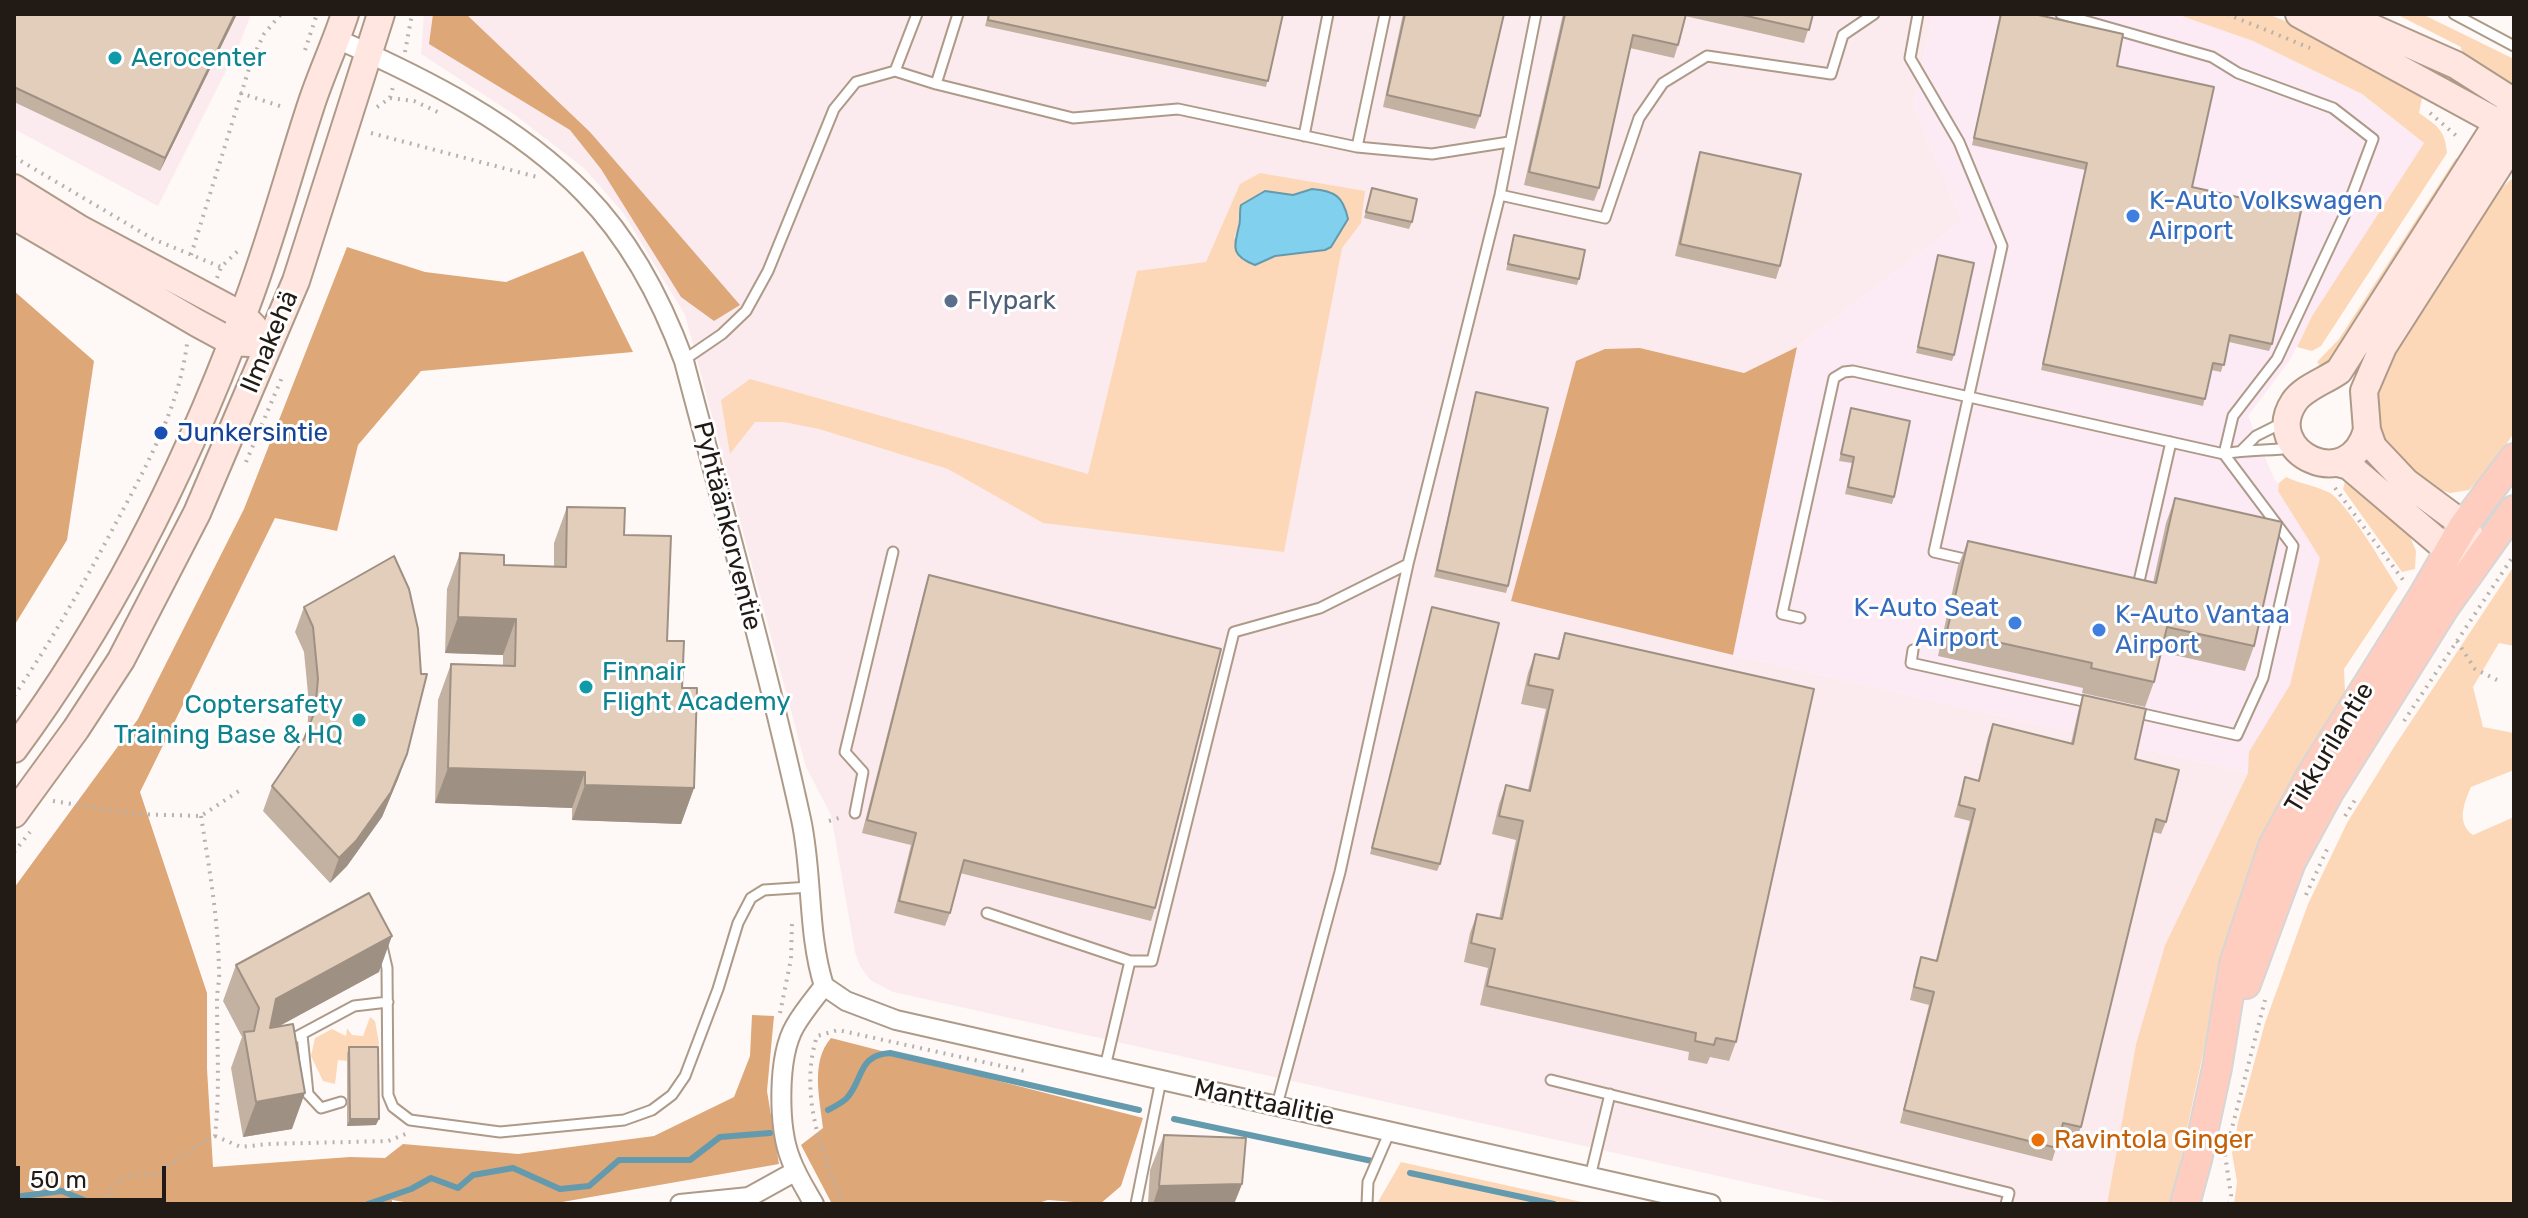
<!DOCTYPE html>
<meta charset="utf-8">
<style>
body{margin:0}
#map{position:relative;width:2528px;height:1218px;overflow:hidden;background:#fef9f6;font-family:Rubik,sans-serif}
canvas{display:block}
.frame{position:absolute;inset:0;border:16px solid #221a14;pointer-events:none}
.scale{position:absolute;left:16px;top:1166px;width:150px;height:36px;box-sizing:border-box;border:4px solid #221a14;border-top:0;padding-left:10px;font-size:24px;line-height:28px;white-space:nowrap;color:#221a14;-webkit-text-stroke:6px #fff;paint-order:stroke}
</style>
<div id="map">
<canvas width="2528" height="1218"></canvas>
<div class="frame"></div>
<div class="scale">50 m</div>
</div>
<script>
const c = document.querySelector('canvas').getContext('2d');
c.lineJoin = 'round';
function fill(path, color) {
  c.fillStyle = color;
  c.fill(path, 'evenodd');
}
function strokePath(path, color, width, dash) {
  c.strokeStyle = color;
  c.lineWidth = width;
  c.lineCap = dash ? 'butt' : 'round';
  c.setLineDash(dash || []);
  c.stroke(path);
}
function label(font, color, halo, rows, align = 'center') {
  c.font = font + ' Rubik,sans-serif';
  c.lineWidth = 6;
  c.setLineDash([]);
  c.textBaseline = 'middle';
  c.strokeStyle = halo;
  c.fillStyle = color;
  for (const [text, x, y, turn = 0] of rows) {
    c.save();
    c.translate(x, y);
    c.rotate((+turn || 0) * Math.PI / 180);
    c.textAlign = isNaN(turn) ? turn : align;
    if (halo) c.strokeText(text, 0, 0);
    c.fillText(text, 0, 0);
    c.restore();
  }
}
const commercial = new Path2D(`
 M1933,14H2176L2253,41L2362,94L2424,143L2312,316L2290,360L2248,416L2274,479L2374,575L2248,773L1733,655L1797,347L1962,221L1913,106Z`);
const industrial = new Path2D(`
 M14,14H251L240,43L158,206L14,129Z
 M424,14H1933L1913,106L1962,221L1797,347L1744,373L1640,348L1512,600L1733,655L2248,773L2165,945L2136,1044L2107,1204H1844L893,992L870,980L860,966L855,952L831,815L806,767L685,315L624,214L585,169L515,115L421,54Z`);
const green = new Path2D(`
 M2176,14H2268L2305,29L2423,93L2419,113C2437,126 2445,129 2447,153L2321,346L2312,351L2297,347L2312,316L2424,143L2362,94L2253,41Z
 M2396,14H2422L2514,59V90L2463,61L2461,47Z
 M2456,158L2461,161L2324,371L2317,362L2339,339Z
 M1260,173L1365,191L1361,223L1342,248L1284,552L1043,523L948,469L819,429L784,422H755L730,454L721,400L750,379L1088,474L1137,271L1206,262L1240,184ZM1312,189L1325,250L1275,256L1254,264L1234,237L1240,224L1239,210L1265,191L1293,195Z
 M2514,179V433L2487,472L2469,490L2450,493L2429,486L2417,477L2379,439L2375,398L2382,368L2500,190L2510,180Z
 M2286,477C2300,484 2314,485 2328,492C2345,499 2386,569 2398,588L2344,669L2345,692L2328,730L2316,738L2285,791L2255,860L2219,979L2171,1204H2107L2136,1044L2165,945L2248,773L2249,752L2290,685L2320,558L2278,491L2279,483Z
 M2346,478L2409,534L2416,551L2415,569L2402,572L2343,489Z
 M2514,566V646L2499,643L2473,687L2483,727L2514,733V770L2471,787C2464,803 2456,823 2473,835L2514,817V1204H2234L2237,1182L2232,1153L2238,1122L2265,1023L2308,904L2347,823L2394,747Z
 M370,1017L375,1021L379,1043L376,1053L347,1061L338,1060L335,1084L323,1081L311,1056L315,1038L332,1029L346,1036L347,1028L352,1035L363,1036Z
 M1401,1162L1591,1204H1379L1378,1202Z`);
const forest = new Path2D(`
 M433,14H466L590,132L740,305L714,321L681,297L601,169L570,130L429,44Z
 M347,247L425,272L506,282L583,251L633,352L421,371L358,445L337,531L275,518L140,792L207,993V1069L213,1167L350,1157L385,1158L403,1144L518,1154L654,1136L734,1097L750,1056L752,1015L774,1016L767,1091L779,1164L551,1204H416L392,1200V1204H14V888L138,719L244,509Z
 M14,291L94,361L67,540L14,626Z
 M1797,347L1733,655L1511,601L1576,361L1605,349L1640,348L1744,373Z
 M831,1038L1143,1118L1121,1186L1100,1204L1048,1200L1035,1204H832L801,1145L823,1128C820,1099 810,1062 831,1038Z`);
const water = new Path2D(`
 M1312,189C1335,191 1343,196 1348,219L1331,247L1325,250L1275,256L1255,265C1230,255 1234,247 1239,226C1241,220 1239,212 1241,205L1265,191L1293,195Z`);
const stream = new Path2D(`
 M828,1110C834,1107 841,1103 846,1099C864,1080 857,1055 890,1053L1139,1110
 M1174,1119L1372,1161
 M1410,1173L1554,1204
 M14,1197L62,1191L93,1204
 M368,1204L411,1189L431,1178L458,1188L473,1175L513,1168L560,1189L589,1186L619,1160H690L720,1137L770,1133`);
const path = new Path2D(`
 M2227,14L2310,48
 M305,50L317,14
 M405,52L412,14
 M240,93L280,106
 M390,98L414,101L440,113
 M377,107L390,98L394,83
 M2430,113L2460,139
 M371,133L537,177
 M14,157L153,239L221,267
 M191,255L252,59L264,34L281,14
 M217,278L221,267L241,248
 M246,462L283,375
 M2335,488L2406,584
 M2457,641L2475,669L2497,680
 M14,696C53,639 85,581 117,521C147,465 179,407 187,344
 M2404,721L2514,555
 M53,801L135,814L201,816L242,789
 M201,816C209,867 218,918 219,969C220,979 217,990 217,1000C217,1046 220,1090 215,1136
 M2345,816L2355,800
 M829,821L842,817
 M14,852L30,832
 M2306,895L2329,845
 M780,1013L791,959L792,923
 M215,1136L241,1147L267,1144L388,1141L408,1133
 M104,1204C115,1175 129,1173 157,1175L199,1144L215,1136
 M844,1204C820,1152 799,1092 817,1036L838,1030L1029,1072
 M2229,1204L2231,1195L2225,1155L2265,1000`);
const lane = new Path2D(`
 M1918,14L1910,58L1959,142L2002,246L1934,552L1973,561
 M2061,14L2212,57L2238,73L2333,108L2373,139L2344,216L2277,359L2233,416L2224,454L2293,546L2263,678L2237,735L2134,712
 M2454,14L2514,46
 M895,71L917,14
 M936,84L958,14
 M1304,136L1328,14
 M1357,147L1385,14
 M1500,195L1605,218L1639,118L1663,83L1707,56L1831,74L1843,35L1874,14
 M684,360L722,334L746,311L768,271L834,109L856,82L895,71L936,84L1073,118L1178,109L1357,147L1432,154L1509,142
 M2242,450L2256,436L2284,422
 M2137,590L2171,442
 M1800,618L1782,614L1834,378L1844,372L1853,371L2224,454C2247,449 2269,451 2291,448
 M1913,650L1911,663L2092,703
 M855,813L863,772L845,752L893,552
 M987,913L1130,961H1152L1234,632L1320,608L1408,564L1500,195L1536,14
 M382,946L387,968L388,1095L393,1107L410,1120L500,1132L624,1120L652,1110L672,1095L685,1076L718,989L738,923L751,898L764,890L810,887
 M302,1035L308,1094L321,1108L341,1102
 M285,1043L354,1006L388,1002
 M1105,1067L1130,961
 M1551,1080L2009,1193L2006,1204
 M1277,1105L1340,872L1408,564
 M1590,1177L1610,1094
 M1136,1204L1161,1080
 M1367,1204L1368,1182L1390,1131`);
const street = new Path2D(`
 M337,39C425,78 517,124 585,194C629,239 662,301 684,361C724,513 767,665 801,819C813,874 807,932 824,986
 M824,986L846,1001L896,1020L1711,1204
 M680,1204L749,1197L796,1171
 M814,1204C806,1190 797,1176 791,1160C778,1128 777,1057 795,1026C803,1012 814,999 824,986`);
const secondary = new Path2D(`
 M2299,14L2510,129
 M2341,14L2456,65L2514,102
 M14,188L80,229L243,316L253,326
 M14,216L197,323L232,342L249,343
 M2367,430C2349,496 2261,452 2294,402C2303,388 2325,381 2339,371L2498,122L2514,111
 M2338,463L2349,466L2449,551L2471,554
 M2481,555L2464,525L2406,482L2373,447L2367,430L2364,391L2383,347L2514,142
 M14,749C111,618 185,469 242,317C269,248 288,175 311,105C321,74 335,45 345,14
 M14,814L76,729L121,660L197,513L296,281L381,14`);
const primary = new Path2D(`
 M2246,984L2291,862L2329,792L2444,608L2514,510
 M2185,1204L2197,1160L2217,1068L2234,964L2273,846L2310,777L2423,596L2464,525L2514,458`);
const wall = new Path2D(`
 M14,14H237L160,171L14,102Z
 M988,14H1283L1266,87L985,26Z
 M1403,14H1504L1480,116L1475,129L1383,107Z
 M1563,14H1813L1804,43L1685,16L1678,45L1674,58L1630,48L1599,188L1594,201L1524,185Z
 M2000,14H2034L2117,66L2192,187L2272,344L2269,351L2229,342L2221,372L2211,370L2203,406L2041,370L2085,170L1972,145Z
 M1700,152L1780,266L1776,279L1675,256L1696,164Z
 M1372,188L1412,222L1409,229L1364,218Z
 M1514,235L1579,279L1577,285L1506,270Z
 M1938,255L1954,355L1952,361L1916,353Z
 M1476,392L1508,586L1506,593L1434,577Z
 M1851,408L1894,497L1892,504L1845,494L1852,463L1839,461Z
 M2175,498L2254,646L2245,671L2161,652L2154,682L2145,707L2082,693L2083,688L1938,656L1958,566L1968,541L2153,583L2166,523Z
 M567,507L624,535L667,641L682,688L694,788L681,824L572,820V808L435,803L438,700L451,664L503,665V655L445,653L447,589L460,553L504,565L554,567V543Z
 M929,575L1155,908L1151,921L960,873L950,913L945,926L894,913L911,845L862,833L925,587Z
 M304,607L407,754L398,779L382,817L347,866L330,883L263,811L272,786L304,739L307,731L309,704L304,652L295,632Z
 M1432,607L1440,864L1437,871L1370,854Z
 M1565,633L1736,1042L1729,1061L1710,1057L1707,1064L1688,1060L1689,1052L1480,1005L1488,968L1464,962L1470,933L1477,914L1499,919L1516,840L1492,834L1499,804L1506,785L1528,790L1546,709L1521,704L1528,673L1535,654L1557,659Z
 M2083,695L2135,759L2166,822L2161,834L2153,832L2081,1127L2076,1140L2060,1136L2052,1161L1900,1123L1929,1005L1910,1000L1917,969L1921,957L1936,960L1970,821L1954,817L1965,777L1978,780L1988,737L1993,724L2071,743L2079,708Z
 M236,965L379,972L278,1026L292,1129L243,1137L231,1068L242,1037L223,1001Z
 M349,1047L376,1125L347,1126V1054Z
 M1164,1135L1242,1184L1234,1204H1148L1150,1170Z`);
const shadedWall = new Path2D(`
 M235,14H237L160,171L165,158Z
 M458,617L516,619L503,655L445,653Z
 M407,754L398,779L382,817L347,866L330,883L339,858Z
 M448,768L585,772L572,808L435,803Z
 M585,785L694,788L681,824L572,820Z
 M392,936L379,972L263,1035L276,999Z
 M305,1093L292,1129L243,1137L256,1102Z
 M350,1119H379L376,1125L347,1126Z
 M1242,1184L1234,1204H1153L1159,1186Z`);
const building = new Path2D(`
 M14,14H235L165,158L14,87Z
 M989,14H1283L1268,81L988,20Z
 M1405,14H1504L1480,116L1387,95Z
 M1565,14H1686L1678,45L1633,35L1599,188L1529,172Z
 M1738,14H1813L1809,30Z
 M2001,14H2034L2123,34L2117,66L2214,87L2192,187L2301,211L2272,344L2230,335L2224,365L2213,363L2205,399L2043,364L2087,163L1974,138Z
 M1700,152L1801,174L1780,266L1680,244Z
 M1372,188L1417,199L1412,222L1366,212Z
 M1514,235L1585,250L1579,279L1508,264Z
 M1938,255L1974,263L1954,355L1918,347Z
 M1476,392L1548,408L1508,586L1437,570Z
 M1851,408L1910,421L1894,497L1848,487L1854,457L1841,454Z
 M2175,498L2282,522L2254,646L2167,627L2154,682L2091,668L2092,663L1947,631L1968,541L2156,583Z
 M567,507L625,508L624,535L671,536L667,641H684L682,688H697L694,788L585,785V772L448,768L451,664L515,666L516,619L458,617L460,553L504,555V565L566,567Z
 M394,556L409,589L418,629L421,674H427L407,754L391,792L356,841L339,858L272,786L304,739L315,711L318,679L313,627L304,607Z
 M929,575L1221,649L1155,908L964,860L950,913L899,901L916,833L867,820Z
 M1432,607L1499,623L1440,864L1372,848Z
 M1565,633L1814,689L1736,1042L1716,1038L1714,1045L1695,1041L1696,1033L1487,986L1495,949L1471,943L1477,914L1502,919L1523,821L1499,816L1506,785L1530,791L1553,690L1528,685L1535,654L1559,659Z
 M2083,695L2146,709L2135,759L2179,770L2166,822L2156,819L2081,1127L2063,1123L2057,1148L1904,1110L1934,992L1914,987L1921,957L1937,961L1975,809L1959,805L1965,777L1979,781L1993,724L2073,744Z
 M369,893L392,936L276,999L270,1028L293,1024L305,1093L256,1102L244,1032L254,1031L259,1008L236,965Z
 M349,1047H378L379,1119H350Z
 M1164,1135L1246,1138L1242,1184L1159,1186Z`);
const markers = [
 [115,58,8,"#0f9aa8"],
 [2133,216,8,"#3f7fe0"],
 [951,301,8,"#5c6f8a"],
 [161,433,8,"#1a4fb4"],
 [2015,623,8,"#3f7fe0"],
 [2099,630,8,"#3f7fe0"],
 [586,687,8,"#0f9aa8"],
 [359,720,8,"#0f9aa8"],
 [2038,1140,8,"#e8710a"]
];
const cultureNames = [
 ["Aerocenter",131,58],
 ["Finnair",602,672],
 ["Flight Academy",602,702],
 ["Coptersafety",343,705,"right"],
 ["Training Base & HQ",343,735,"right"]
];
const shopNames = [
 ["K-Auto Volkswagen",2149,201],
 ["Airport",2149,231],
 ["K-Auto Seat",1999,608,"right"],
 ["Airport",1999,638,"right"],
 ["K-Auto Vantaa",2115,615],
 ["Airport",2115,645]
];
const serviceNames = [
 ["Flypark",967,301]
];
const streetNames = [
 ["Ilmakehä",270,342,-67],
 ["Pyhtäänkorventie",727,526,76],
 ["Tikkurilantie",2330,748,-59],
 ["Manttaalitie",1264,1103,12]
];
const transitNames = [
 ["Junkersintie",177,433]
];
const foodNames = [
 ["Ravintola Ginger",2054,1140]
];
fill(commercial, '#fceaf5');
fill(industrial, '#fcebee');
fill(green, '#fdd8b8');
fill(forest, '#dda778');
fill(water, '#81d1ee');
strokePath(water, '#649aad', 2);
strokePath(stream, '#649aad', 6);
strokePath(lane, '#ae9a89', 13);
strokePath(street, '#ae9a89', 22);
strokePath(secondary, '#ae9a89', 30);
strokePath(primary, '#d7d6d5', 32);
strokePath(path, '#b8b2ae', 4, [2, 6]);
strokePath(lane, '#fff', 9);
strokePath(street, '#fff', 18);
strokePath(secondary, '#ffe6e0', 26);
strokePath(primary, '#fecdc0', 28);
fill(wall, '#c3b1a2');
fill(shadedWall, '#9f9084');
fill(building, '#e3cebc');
strokePath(building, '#9f9084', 2);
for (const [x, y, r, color] of markers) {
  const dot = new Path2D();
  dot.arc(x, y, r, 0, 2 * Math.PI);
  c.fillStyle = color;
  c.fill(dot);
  strokePath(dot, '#fff', 3);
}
label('26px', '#0d838f', '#fff', cultureNames, 'left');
label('26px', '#366cbe', '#fff', shopNames, 'left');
label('26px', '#4e5e75', '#fff', serviceNames, 'left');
label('26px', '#221a14', '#fff', streetNames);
label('26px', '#164399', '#fff', transitNames, 'left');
label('26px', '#c56008', '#fff', foodNames, 'left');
</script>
